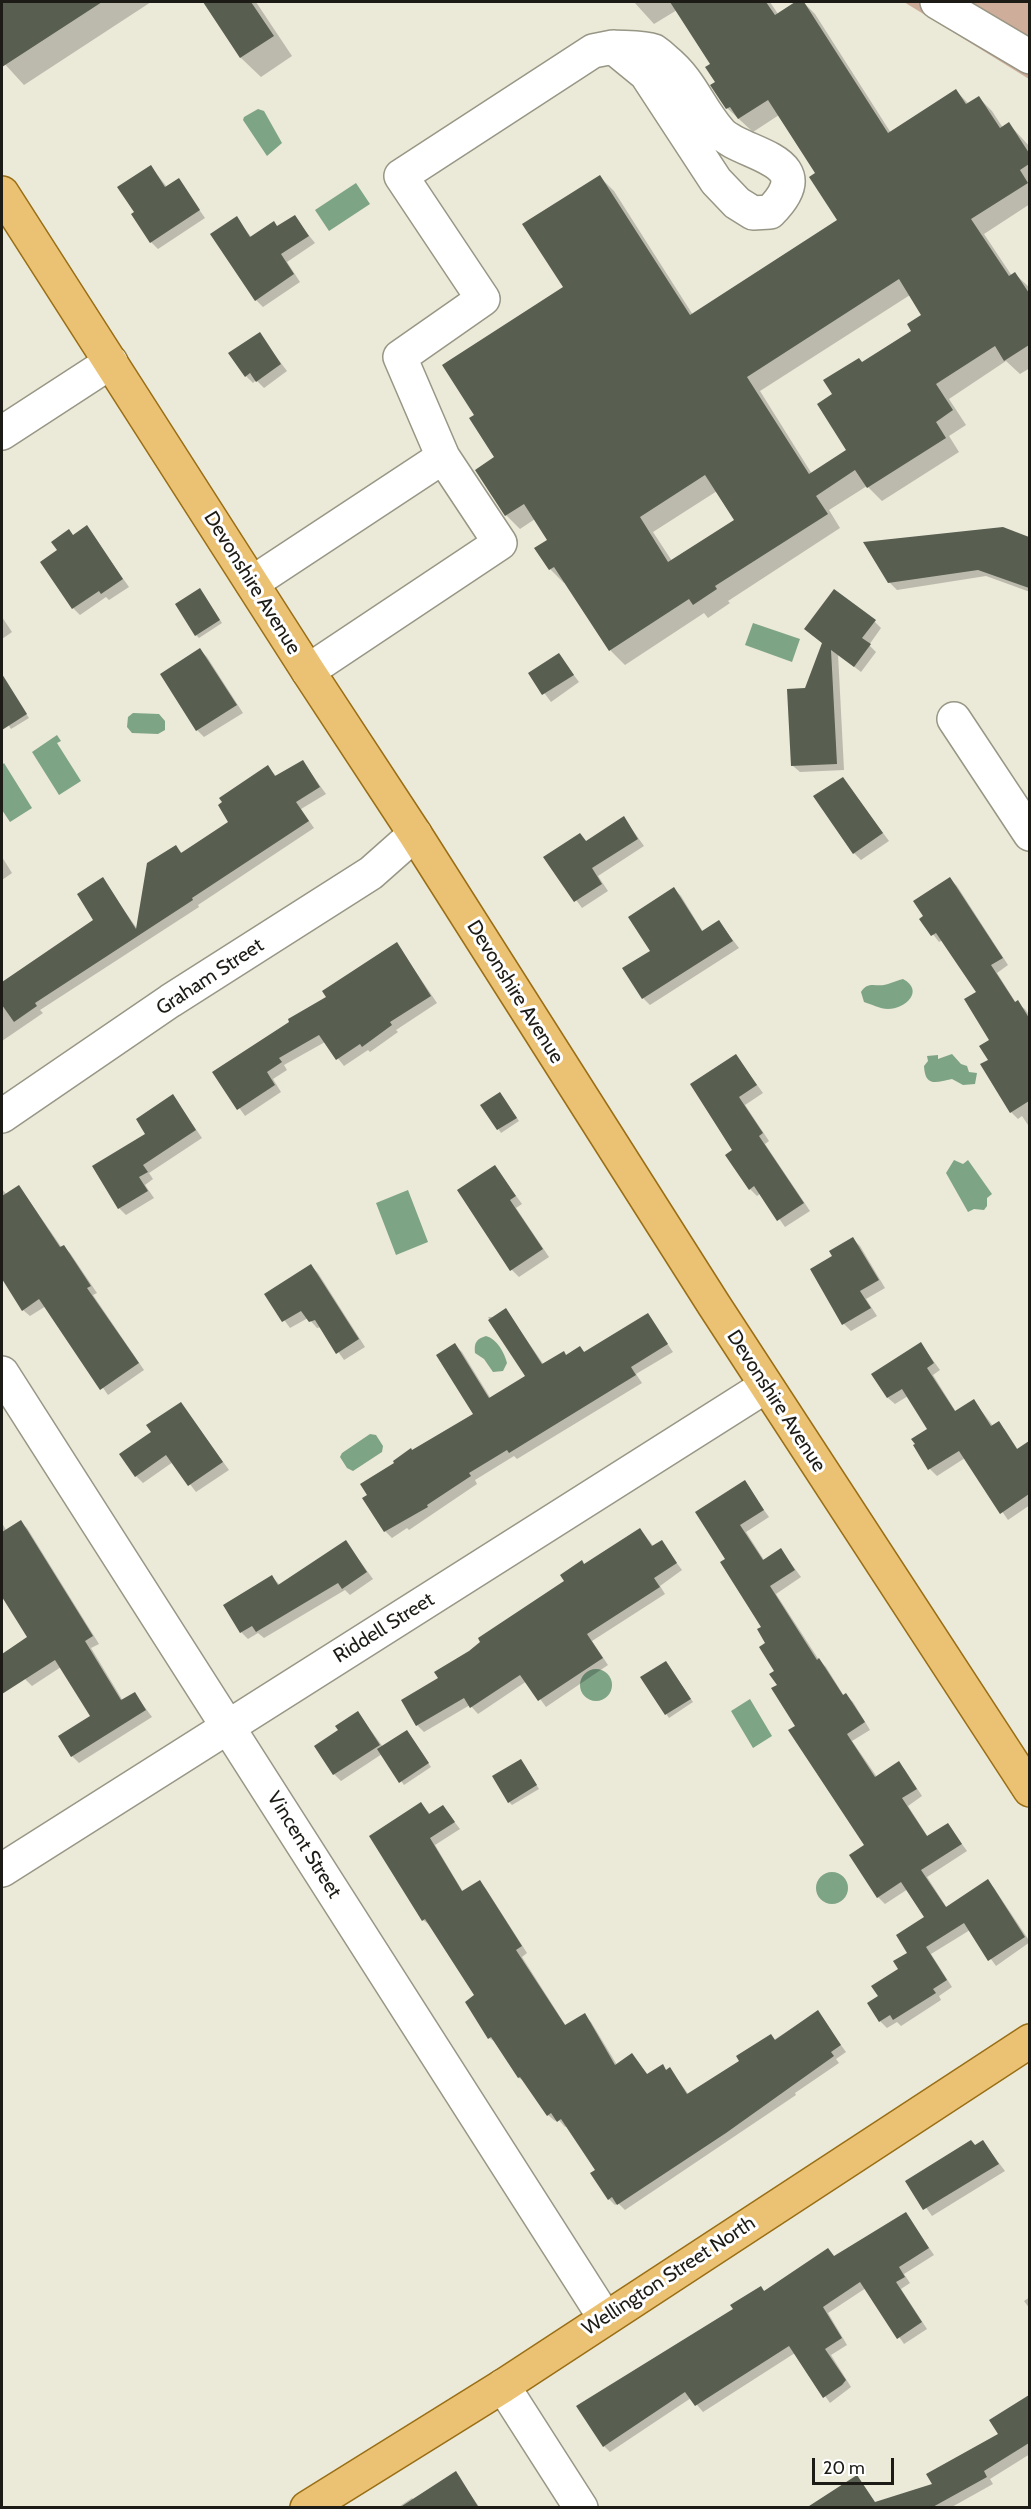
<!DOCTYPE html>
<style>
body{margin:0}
#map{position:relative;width:1031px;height:2509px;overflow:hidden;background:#ebe9d8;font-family:Cabin,sans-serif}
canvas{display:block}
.frame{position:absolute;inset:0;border:3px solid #1c1b15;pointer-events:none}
.scale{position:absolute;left:812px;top:2458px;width:82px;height:27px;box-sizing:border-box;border:3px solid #1c1b15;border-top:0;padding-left:8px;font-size:18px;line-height:21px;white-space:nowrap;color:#1c1b15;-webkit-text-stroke:4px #fff;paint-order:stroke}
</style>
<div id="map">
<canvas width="1031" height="2509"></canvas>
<div class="frame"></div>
<div class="scale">20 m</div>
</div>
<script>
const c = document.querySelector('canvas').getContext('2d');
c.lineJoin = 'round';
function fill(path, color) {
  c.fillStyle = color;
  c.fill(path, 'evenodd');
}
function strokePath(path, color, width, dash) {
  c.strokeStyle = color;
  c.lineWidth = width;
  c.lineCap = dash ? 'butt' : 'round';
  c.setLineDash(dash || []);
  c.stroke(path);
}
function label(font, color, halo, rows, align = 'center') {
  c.font = font + ' Cabin,sans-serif';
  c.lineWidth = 6;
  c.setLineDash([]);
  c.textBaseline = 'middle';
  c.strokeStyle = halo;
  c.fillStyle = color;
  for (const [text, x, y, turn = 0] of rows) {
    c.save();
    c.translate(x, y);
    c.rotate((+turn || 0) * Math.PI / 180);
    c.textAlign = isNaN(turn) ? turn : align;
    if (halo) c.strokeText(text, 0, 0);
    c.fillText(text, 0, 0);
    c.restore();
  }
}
const green = new Path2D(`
 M904,2H1029V79Z`);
const water = new Path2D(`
 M258,109L264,111L282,143L267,156L243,120L244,117Z
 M356,183L370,204L329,231L315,210Z
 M753,623L800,639L792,662L745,645Z
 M133,713L159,714L165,721V730L158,734L132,733L127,727L128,717Z
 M57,735L61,741L57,743L81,781L59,795L32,752Z
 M4,763L32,808L10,822L2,810V765Z
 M903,979C925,991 905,1009 888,1009C880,1009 871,1004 864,1002L861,992C868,980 877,988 888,984C894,982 898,980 903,979Z
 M952,1054L961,1064L967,1066L969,1072L977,1073L975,1084L963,1085L952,1079C937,1082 925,1088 924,1066L928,1061L927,1056L938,1055V1059Z
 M954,1160L963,1164L968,1160L992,1194L987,1198V1206L984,1210L974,1209L968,1212L946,1173Z
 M408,1190L428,1242L396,1255L376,1203Z
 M486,1336C497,1339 504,1352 507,1363L503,1371L493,1372L484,1359L475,1353C474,1343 476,1339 486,1336Z
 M370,1434L376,1435L383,1446L382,1452L353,1471L347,1468L340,1457L342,1453Z
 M580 1685a16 16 0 1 1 32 0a16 16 0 1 1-32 0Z
 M750,1699L772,1736L753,1748L731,1711Z
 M816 1888a16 16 0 1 1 32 0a16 16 0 1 1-32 0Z`);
const shadow = new Path2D(`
 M5,2H151L24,85L2,61V4Z
 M204,2H256L292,56L261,77L241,58Z
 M634,2H770L778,14L798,2H803L815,14L891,133L956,91L969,104L978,97L992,111L1003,128L1009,124L1030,147V204L984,234L1012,276L1015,274L1030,288V368L1020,374L1006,361L949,399L966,425L949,436L959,452L882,501L867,486L829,510L840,528L728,601L730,603L708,618L704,613L625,665L611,651L566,582L564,583L550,569L537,548L549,540L535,519L520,529L506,515L496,458L476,415L565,288L600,177L614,191L693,315L839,220L817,173L779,115L753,132L727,108L712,64L677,10L654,24ZM910,295L923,315L913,331L862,364L834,395L848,450L812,474L760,391ZM717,491L736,521L672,561L653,532Z
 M151,167L167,187L178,179L205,218L158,249L151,242L136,213Z
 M294,217L315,243L287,262L300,282L263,307L256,300L236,218L252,238L278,227Z
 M259,334L287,371L264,388L256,380L253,383L246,376Z
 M86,527L129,587L109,600L106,597L80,615L73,608L59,551L74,536Z
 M1003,529L1030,538V592L986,576L897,590L889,582Z
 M203,593L222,623L199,638L196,635Z
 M2,617L12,632L2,639Z
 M875,622L881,628L869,645L876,652L861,672L838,654L844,770L800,772L793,766L807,689L823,644L806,629Z
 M200,650L207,657L243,713L204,737L197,730Z
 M559,655L579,682L551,702L530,674Z
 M13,694L29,718L11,729L2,715V701Z
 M303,762L326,794L301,809L314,828L198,905L199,907L40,1010L43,1013L2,1041V984L95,920L102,879L138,930L176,847L182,853L230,823L268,767L277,777Z
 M843,779L889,841L861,860L854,853Z
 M624,818L644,846L598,876L608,891L582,908L545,858L580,835L587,842Z
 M2,857L12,873L2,880Z
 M950,879L957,886L1008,965L997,973L1016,1003L1025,1009L1030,1016V1128L1022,1116L1018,1119L1011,1112L990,1060L991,1040L978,993L943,940L939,942L921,919Z
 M674,889L681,896L703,932L719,922L739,948L650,1005L643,998L652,951Z
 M397,944L437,1003L396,1030L398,1032L370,1052L368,1050L344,1066L325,1042L284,1065L287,1070L273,1079L281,1092L245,1116L214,1072L328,997Z
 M736,1056L763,1093L745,1105L769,1141L765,1144L810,1211L785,1227L761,1193L757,1196L750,1189L734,1151Z
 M173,1096L202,1138L149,1173L153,1179L145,1185L154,1198L126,1215L119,1208L147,1134Z
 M503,1097L519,1121L501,1133L482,1105Z
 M495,1167L522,1204L516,1208L549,1257L519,1277L512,1270Z
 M19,1186L62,1248L63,1246L70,1253L97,1293L93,1295L144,1370L108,1395L46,1306L30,1316L23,1310L14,1276L2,1256V1189L7,1195Z
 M853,1239L860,1246L885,1288L866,1299L877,1316L851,1331L844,1324L834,1257Z
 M311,1266L318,1273L365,1347L344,1360L321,1327L317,1328L308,1318L290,1328L266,1295Z
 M506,1310L544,1365L567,1356L580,1347L585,1353L648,1315L673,1352L636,1374L642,1383L517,1459L514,1456L475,1480L477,1484L409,1530L407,1528L392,1538L385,1531L413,1452L475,1414L455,1345L462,1352L491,1399L527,1376L488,1317H496Z
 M921,1344L940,1370L933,1375L956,1412L974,1401L993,1426L998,1423L1005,1430L1018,1450L1030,1447V1505L1008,1520L965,1458L937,1476L930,1469L915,1446L929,1429L908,1396L895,1404L888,1398Z
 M181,1404L229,1470L196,1492L173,1462L143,1483L136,1476L153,1432Z
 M744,1482L769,1517L746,1532L764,1560L781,1550L801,1577L776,1594L819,1660L826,1667L844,1696L846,1695L853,1702L870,1730L852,1741L877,1777L899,1763L905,1770L922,1796L908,1806L928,1837L948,1825L967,1851L927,1877L947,1908L988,1881L994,1888L1030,1942L996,1966L970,1930L931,1954L952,1987L939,1996L941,2000L901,2026L897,2022L887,2028L880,2021V1997L900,1970L926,1918L908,1889L885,1904L878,1897L867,1846L797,1727L779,1685L763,1627L727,1559Z
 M20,1522L27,1528L99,1644L91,1648L123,1701L135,1694L152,1717L79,1763L72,1756L92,1717L61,1667L32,1686L25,1679L29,1638L2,1594V1523L6,1530Z
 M640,1529L654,1547L661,1542L682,1570L660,1586L665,1594L592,1641L608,1665L546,1707L527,1681L478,1714L470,1705L424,1732L417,1725L403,1701L440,1679L470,1652L567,1582L585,1565Z
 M346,1542L373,1579L350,1595L345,1590L264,1638L258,1633L248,1639L241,1632L272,1577L280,1585Z
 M669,1666L693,1702L669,1718L642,1678Z
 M358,1713L383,1747L407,1732L431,1767L404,1785L382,1754L341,1781L334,1774L340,1730Z
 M524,1764L539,1789L512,1805L509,1802Z
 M421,1804L431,1815L443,1807L460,1829L435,1845L463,1892L479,1882L486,1889L527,1953L522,1957L566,2026L584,2015L591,2022L617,2065L632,2055L648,2075L662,2066L667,2071L670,2069L689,2095L817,2012L846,2052L836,2059L839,2063L795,2093L796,2095L625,2210L618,2203L615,2205L609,2199L597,2170L567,2126L565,2127L558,2119L555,2121L548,2115L527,2083L519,2078L497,2043L489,2038L476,1996L431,1926L423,1920Z
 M983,2142L1005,2171L932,2216L907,2181Z
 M906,2214L934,2255L904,2274L910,2283L901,2289L927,2329L904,2344L866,2288L828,2313L847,2345L831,2355L851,2387L830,2403L795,2353L703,2412L691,2398L610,2452L604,2446L735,2309L761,2288L765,2292L828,2250L835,2257Z
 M1030,2297V2309L1024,2301Z
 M1022,2401L1030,2409V2454L990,2479L993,2484L950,2508H887L934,2485L1000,2435Z
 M455,2473L480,2508H397L412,2498L414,2500Z`);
const building = new Path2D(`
 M2,2H102L2,67Z
 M203,2H251L274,36L240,58Z
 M670,2H766L775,15L795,2H804L888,133L956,89L966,104L979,96L1000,128L1009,122L1029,153V164L1020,170L1028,183L971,219L1009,276L1015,272L1029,293V345L1004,361L995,346L936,384L953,410L936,422L946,438L867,488L855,470L816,496L828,514L715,586L717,589L693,605L689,599L609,651L554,567L549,570L534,548L547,540L524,504L505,516L475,470L494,457L469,418L474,415L442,365L563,287L522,224L600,175L690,315L837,220L809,177L815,173L768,100L738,119L730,107L726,109L710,85L715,82L705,67L710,64ZM899,279L921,315L907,324L911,331L862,362L859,358L823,380L832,394L817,404L846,450L809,474L747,377ZM705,475L734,520L668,562L640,517Z
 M151,165L165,187L179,178L200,210L150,243L131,214L134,212L117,187Z
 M295,215L309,236L281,254L294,274L255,301L210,234L237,216L250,237L274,221L277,226Z
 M260,332L281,364L256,382L250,373L245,377L228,353Z
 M87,525L123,579L101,594L99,591L72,609L40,562L57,550L51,542L69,529L73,535Z
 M1003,527L1029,537V588L978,570L888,583L863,542Z
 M200,588L220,620L195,636L175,604Z
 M834,589L876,620L862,638L871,644L854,667L831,650L837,764L791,766L787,689L805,688L822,643L804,629Z
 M200,648L237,705L196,731L160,674Z
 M559,653L574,675L542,695L528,673Z
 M2,674L27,714L2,730Z
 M303,760L320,787L296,802L309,821L192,898L193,900L35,1003L37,1006L14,1022L2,1005V982L93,920L77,894L103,877L136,929L147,863L176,845L181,853L228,822L218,805L222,802L219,798L268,765L275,776Z
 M843,777L883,833L853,854L813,796Z
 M624,816L638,839L592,868L602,884L574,902L543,857L580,833L586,841Z
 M950,877L1003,958L991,965L1015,1002L1018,1000L1029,1018V1101L1010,1113L980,1064L988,1060L979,1046L989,1040L964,999L976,992L936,933L931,936L919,919L923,916L913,901Z
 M674,887L702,931L719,920L733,941L642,999L622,968L650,951L628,917Z
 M397,942L431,996L390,1022L392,1025L362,1047L360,1044L336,1060L319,1035L279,1058L282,1062L267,1072L275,1085L237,1110L212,1072L289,1022L288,1019L326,997L322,991Z
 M736,1054L757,1085L739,1097L763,1133L759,1136L804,1203L777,1221L754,1186L749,1190L725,1155L732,1150L690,1084Z
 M500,1092L517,1118L497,1130L480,1105Z
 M173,1094L196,1130L143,1165L148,1172L139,1177L148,1191L118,1209L92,1166L145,1134L136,1119Z
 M495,1165L516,1196L510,1200L543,1249L510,1271L457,1190Z
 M19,1185L60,1247L64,1245L91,1286L87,1288L139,1363L100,1390L39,1299L22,1311L2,1279V1196Z
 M853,1237L879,1280L860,1291L871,1308L842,1325L810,1269L832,1256L829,1251Z
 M311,1264L359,1339L336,1354L315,1320L309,1322L301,1311L282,1322L264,1294Z
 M506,1308L542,1364L564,1351L566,1355L580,1346L584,1352L648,1313L668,1344L631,1367L636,1375L509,1453L507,1450L469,1473L471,1476L427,1505L428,1507L384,1532L362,1498L367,1495L360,1484L394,1463L393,1461L411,1448L412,1450L473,1414L436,1355L455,1343L489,1398L525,1376L488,1320Z
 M921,1342L934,1363L927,1368L955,1411L974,1399L991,1426L999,1421L1017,1449L1029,1441V1494L1000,1514L959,1451L928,1470L913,1445L915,1444L911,1439L927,1429L902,1389L887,1398L871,1374Z
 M181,1402L223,1462L188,1486L166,1455L135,1477L119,1454L151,1432L146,1425Z
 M745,1480L764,1510L740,1525L763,1560L781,1548L795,1570L770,1586L817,1660L819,1658L843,1695L846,1693L865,1722L847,1734L875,1777L899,1761L917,1789L902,1798L927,1836L948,1823L962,1844L921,1870L946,1907L988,1879L1025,1937L988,1961L964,1923L926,1947L947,1980L933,1989L936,1993L893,2020L890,2015L879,2022L867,2003L878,1996L871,1986L898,1969L893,1961L907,1953L896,1935L924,1917L901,1882L877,1898L849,1855L864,1845L788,1730L795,1726L771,1688L777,1685L769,1674L774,1671L759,1647L765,1643L757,1629L761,1627L720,1562L725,1559L695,1512Z
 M21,1520L93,1636L85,1641L121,1700L135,1692L146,1710L71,1757L58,1736L90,1716L55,1660L2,1694V1654L27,1637L2,1597V1532Z
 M640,1528L652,1546L662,1540L677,1563L654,1578L660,1587L587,1634L603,1658L538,1701L520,1675L470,1708L464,1698L416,1726L401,1700L438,1678L434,1672L469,1651L480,1642L478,1638L564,1581L560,1575L582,1560L584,1564Z
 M346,1540L367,1572L342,1589L338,1583L256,1632L252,1626L240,1633L223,1605L272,1575L278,1585Z
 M666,1661L691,1699L665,1715L640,1677Z
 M358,1711L380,1745L333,1775L314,1746L338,1730L335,1726Z
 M407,1730L429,1763L399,1783L377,1749Z
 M521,1759L537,1785L508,1803L492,1776Z
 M421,1802L429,1814L443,1805L455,1822L430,1838L462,1891L480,1880L522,1946L516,1950L565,2025L585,2013L615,2065L632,2053L647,2074L663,2064L666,2070L670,2067L687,2094L739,2061L736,2056L771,2034L775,2040L818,2010L841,2045L831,2052L834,2056L726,2133L617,2205L612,2197L608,2200L590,2173L595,2170L561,2119L557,2122L551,2113L547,2116L520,2077L518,2078L491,2037L488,2039L465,2002L474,1995L425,1919L422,1921L369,1836Z
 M971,2140L975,2145L983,2140L999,2164L923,2210L905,2181Z
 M906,2212L929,2248L899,2267L905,2277L896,2282L922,2322L897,2339L860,2282L823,2307L842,2338L825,2349L846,2380L842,2385L823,2398L789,2346L695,2406L685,2392L603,2447L576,2406L733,2309L730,2305L761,2286L764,2291L828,2248L834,2256Z
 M1029,2395V2443L984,2471L987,2477L931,2508H806L857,2475L875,2502L932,2484L926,2474L998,2434L989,2420Z
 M456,2471L479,2508H399Z`);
const minor = new Path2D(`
 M937,2L1030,57
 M2,433L111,362
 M443,457L400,357L483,299L401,176L593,51L613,47L646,74L716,181L737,203L753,213L770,212C824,158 741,156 720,132C698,107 692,82 665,60C662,57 657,53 654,51C643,47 625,48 613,47
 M252,583L443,457L500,543L308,671
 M954,719L1030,834
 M2,1116L170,1001L371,873L415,834
 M2,1373L605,2318
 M2,1870L766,1386
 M503,2386L581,2508`);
const major = new Path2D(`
 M2,193L308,671L415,834L714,1305L1030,1790
 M307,2508L503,2386L1030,2041`);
const streetNames = [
 ["Devonshire Avenue",252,583,58],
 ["Graham Street",210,977,-33],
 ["Devonshire Avenue",515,992,58],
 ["Devonshire Avenue",776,1401,57],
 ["Riddell Street",384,1628,-32],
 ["Vincent Street",304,1845,58],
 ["Wellington Street North",669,2276,-33]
];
fill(green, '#cead9a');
fill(water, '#7ea486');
fill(shadow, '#0003');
fill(building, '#585e50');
strokePath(minor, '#989685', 36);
strokePath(major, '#996e15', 36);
strokePath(minor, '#fff', 33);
strokePath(major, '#ebc273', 33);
label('20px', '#1c1b15', '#fff', streetNames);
</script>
